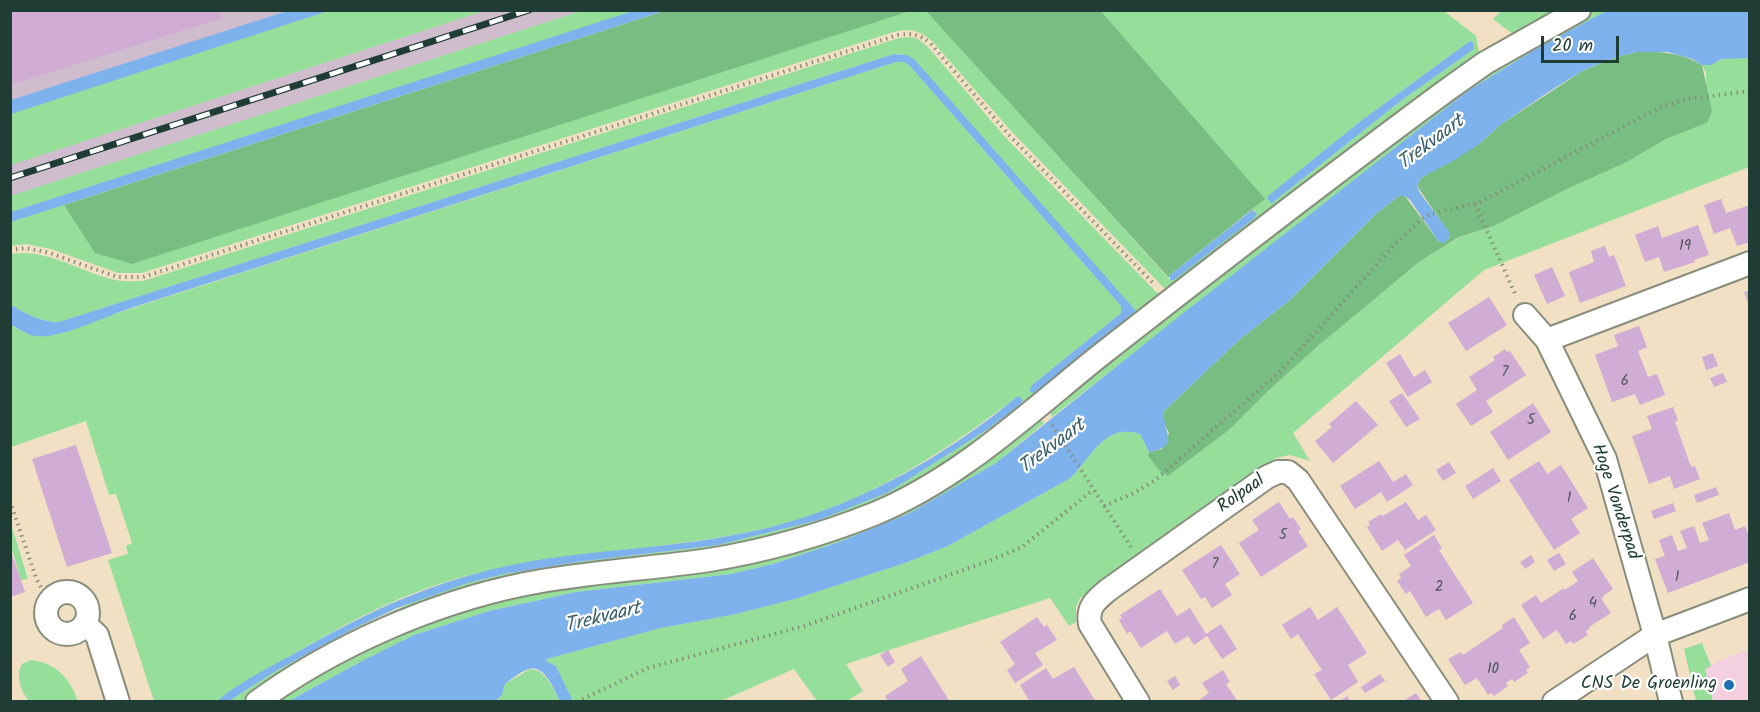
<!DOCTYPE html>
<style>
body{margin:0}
#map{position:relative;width:1760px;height:712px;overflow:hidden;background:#f1e0c3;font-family:Kalam,sans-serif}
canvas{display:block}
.frame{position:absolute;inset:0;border:12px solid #1f3d34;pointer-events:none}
.scale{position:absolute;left:1541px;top:36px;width:78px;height:27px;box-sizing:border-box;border:3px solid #1f3d34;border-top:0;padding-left:8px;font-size:18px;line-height:21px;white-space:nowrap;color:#1f3d34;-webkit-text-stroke:4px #fff;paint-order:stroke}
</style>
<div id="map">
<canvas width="1760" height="712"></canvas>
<div class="frame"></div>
<div class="scale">20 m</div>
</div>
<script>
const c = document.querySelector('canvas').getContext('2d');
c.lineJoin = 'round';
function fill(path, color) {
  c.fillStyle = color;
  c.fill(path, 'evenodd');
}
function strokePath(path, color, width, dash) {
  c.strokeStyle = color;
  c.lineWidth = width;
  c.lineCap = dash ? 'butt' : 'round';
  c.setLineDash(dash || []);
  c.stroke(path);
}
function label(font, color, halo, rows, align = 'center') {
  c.font = font + ' Kalam,sans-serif';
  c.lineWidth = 4.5;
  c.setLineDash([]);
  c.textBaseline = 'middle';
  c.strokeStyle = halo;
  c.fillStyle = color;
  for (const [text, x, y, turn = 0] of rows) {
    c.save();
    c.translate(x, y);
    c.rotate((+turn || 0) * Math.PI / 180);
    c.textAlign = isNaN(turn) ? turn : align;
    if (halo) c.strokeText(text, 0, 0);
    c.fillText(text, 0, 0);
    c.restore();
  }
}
const built = new Path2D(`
 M1749,649V701H1713L1705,669L1719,661Z`);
const industrial = new Path2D(`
 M11,11H379L11,127Z
 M484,11H581L11,196L10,165Z`);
const green = new Path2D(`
 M926,10L1170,280L1255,211L1252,210L1264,199L1101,11H1444L1476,36L1480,58L1169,293L1012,132L932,41C920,31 913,29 897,31L142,273H118L51,249L26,244L11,246V222L64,204L95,252L910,11ZM1470,41L1474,49L1402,100L1276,200L1272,202L1267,199L1269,196L1362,120Z
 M328,11H484L11,165L10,114Z
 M581,11H636L11,212L10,196Z
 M1501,11H1566L1521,36L1510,32L1493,19Z
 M1592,11H1608L1539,47L1469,90L1052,417L1048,406L1412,123L1573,20Z
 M910,37L918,39L927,46L1006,138L1160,296L1036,401L899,496L783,538L523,579L247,702L229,701L276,671L353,629L420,599L468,583L504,574L577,562L718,545L819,520L887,493L985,431L1023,402L1018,396C937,458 850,513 748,532C646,553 539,551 439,584C381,603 327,634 275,665C260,673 245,682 231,691C226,695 221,701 215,701C197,705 173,701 154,701L108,560L128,554L126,546L132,543L116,494L109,495L86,421L11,447L10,325L27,334L108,316L896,62H904L909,65L1121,306V313L1031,386L1035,393L1136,311L902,54H894L59,322C40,322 27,314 11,305V254C47,248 80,272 115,280C124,282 134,281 143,281L899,38Z
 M1731,57L1749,58V167L1484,270L1293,433L1310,461L1290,455L1276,458L1080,598L1076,607V622L1069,626L1050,598L846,664L863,691L847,701H817L794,669L721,701H573L556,666L546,661L547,659L661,628L732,615L795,599L905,563L948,546L1069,479C1091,460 1103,422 1140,434L1149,452L1148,456L1168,476L1229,430L1267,392L1318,346L1419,262L1460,237L1494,226L1567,189L1625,163L1666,139L1707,123L1706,73L1702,65C1713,66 1720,59 1731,57Z
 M1037,415L1044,423L996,463L955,487L910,513L839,542L773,564L731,574L576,592L489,611L414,635L362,661L289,701L267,702L302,680L443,611L854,528Z
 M10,524H11L28,579L21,580L11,546Z
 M1702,643L1711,666L1705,669L1713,701H1696L1684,649Z
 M31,660C57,663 70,679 78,701H29C21,692 15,675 22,664Z
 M530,669C547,670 552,688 560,701L496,702L502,695L505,684Z`);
const forest = new Path2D(`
 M664,11H910L132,264L95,253L64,205Z
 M926,11H1101L1265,199L1170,275L1169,278Z
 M1637,52C1661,51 1681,53 1702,65L1712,111L1707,123L1666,139L1625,163L1567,189L1494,226L1459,237L1419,262L1318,346L1267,392L1229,430L1168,476L1160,471L1148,456L1149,452L1162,449L1169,433L1163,421L1164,411L1239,340L1290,300L1377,213L1399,196H1405L1439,242H1444L1449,238V233L1417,186L1421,178L1479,144L1500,125L1584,70L1617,57Z`);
const water = new Path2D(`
 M636,10L664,11L11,222V212Z
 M1608,10L1749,11V58L1722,59L1711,65H1702L1692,59L1668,52H1637L1617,57L1584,70L1550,91L1500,125L1479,144L1458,158L1421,178L1417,186L1420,193L1450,233L1449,238L1444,243L1439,242L1410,200L1405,196H1399L1377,213L1290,300L1239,340L1164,411C1162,432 1182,446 1149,452L1140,434C1103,422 1091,460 1069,479L948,546L905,563L795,599L732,615L661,628L547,659L546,661L556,666L573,701H560C554,691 546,665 529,669C521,671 512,679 505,684L502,695L496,701H289L362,661L414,635L489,611L576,592L731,574L773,564L839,542L910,513L996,463L1177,318L1469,90L1539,47Z
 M287,11H328L11,114V100Z
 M1470,41L1473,42L1474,49L1402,100L1276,200L1272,203L1267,199L1268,196L1362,120Z
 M894,54L907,55L914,59L1136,311L1035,393L1030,392L1031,386L1121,313V306L909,65L904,62H896L131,308C109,315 57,340 36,336C27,335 19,329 11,325V305C27,314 40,322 59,322Z
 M1252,210L1257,214L1253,219L1174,280H1170V275Z
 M1018,396L1023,400L1020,405L985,431L887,493L819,520L718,545L577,562L504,574L468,583L397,608L353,629L276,671L229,701H217C243,679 277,664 306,647C384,603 449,575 538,560C608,549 680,547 749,532C847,512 941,460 1018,396Z`);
const building = new Path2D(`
 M10,10H221L223,18L10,85Z
 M1721,199L1726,213L1750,205V242L1737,246L1730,228L1714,234L1704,205Z
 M1698,225L1709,255L1694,260L1695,262L1664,272L1659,257L1645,262L1635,235L1658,226L1662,238Z
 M1605,246L1609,257L1614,255L1626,286L1580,303L1569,272L1594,262L1591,251Z
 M1552,267L1565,296L1547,304L1534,275Z
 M1750,290V306H1749L1744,292Z
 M1489,297L1507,325L1466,351L1448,323Z
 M1639,326L1647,347L1638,351L1648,377L1657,374L1665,395L1640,405L1635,394L1612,402L1595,355L1618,346L1614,335Z
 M1505,349L1507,352L1510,351L1526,375L1486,401L1493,412L1471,426L1456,404L1477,390L1469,377L1495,360L1493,357Z
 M1713,353L1718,366L1706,370L1702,357Z
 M1400,354L1414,377L1425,370L1432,382L1408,397L1386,363Z
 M1723,373L1727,382L1714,387L1710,378Z
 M1402,393L1420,419L1406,427L1389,401Z
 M1356,401L1378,425L1333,463L1315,441L1332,427L1329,424Z
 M1533,403L1551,432L1508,460L1490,432Z
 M1673,407L1678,420L1675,422L1691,467L1695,466L1700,479L1674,489L1670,476L1649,484L1632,436L1652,429L1647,416Z
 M76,445L112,553L67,567L32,459Z
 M1379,461L1393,482L1406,474L1413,485L1387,502L1381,492L1355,509L1340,486Z
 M1539,461L1547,474L1561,465L1588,508L1571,519L1580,533L1554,550L1509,480Z
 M1449,462L1456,473L1443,481L1436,470Z
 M1493,468L1501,481L1473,499L1465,486Z
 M1716,487L1719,495L1697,503L1694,495Z
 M1279,502L1290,519L1293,517L1301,529L1298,531L1308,546L1261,577L1239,543L1259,530L1252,520Z
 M1406,502L1418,520L1426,515L1436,530L1405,550L1398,540L1382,551L1367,527L1370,525L1368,522L1381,514L1383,516Z
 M1673,503L1676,511L1654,519L1651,511Z
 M1729,513L1735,530L1745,526L1750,539V562L1668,593L1655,559L1665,556L1659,540L1672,535L1678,551L1687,548L1680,531L1694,526L1700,543L1709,540L1702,523Z
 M1434,535L1442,548L1439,550L1473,603L1446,620L1439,609L1426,617L1410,591L1406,594L1397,581L1401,578L1399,574L1411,566L1404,555Z
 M1221,545L1240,574L1225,584L1232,595L1212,608L1205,597L1201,599L1182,570Z
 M10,548L25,592L10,597Z
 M1559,553L1566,564L1554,571L1547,560Z
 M1531,555L1535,562L1525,569L1520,562Z
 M1593,558L1613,589L1603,596L1602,600L1611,613L1589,627L1590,628L1586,631L1588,635L1573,644L1571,641L1566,644L1557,630L1543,639L1521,605L1536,595L1541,603L1564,588L1565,590L1578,581L1572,572Z
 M1160,589L1177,616L1190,608L1206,634L1221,624L1237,649L1222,659L1207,636L1194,645L1188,636L1175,644L1167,631L1141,648L1130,631L1127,634L1119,620L1122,618L1120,615Z
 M1310,607L1318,620L1337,607L1367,653L1348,665L1358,682L1331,700L1314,674L1322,670L1298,634L1291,639L1282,625Z
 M1037,617L1044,627L1047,625L1057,640L1035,653L1043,665L1015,683L1007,670L1015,664L1000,642Z
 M1514,617L1530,643L1519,650L1530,667L1526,670L1528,673L1514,682L1512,679L1506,683L1508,686L1494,696L1491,693L1488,695L1477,678L1465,685L1448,659L1461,652L1463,655L1503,628L1502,625Z
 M888,650L895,662L888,667L880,655Z
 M921,656L950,702H888L885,696L908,681L901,669Z
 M1074,667L1096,702H1030L1020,685L1046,668L1053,679Z
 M1223,670L1230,682L1226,684L1238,702H1196L1209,693L1202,683Z
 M1380,674L1385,681L1365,693L1361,687Z
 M1175,676L1180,685L1173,690L1167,681Z
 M1416,693L1422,702H1402L1408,698Z
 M1347,696L1351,702H1338Z`);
const path = new Path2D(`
 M1475,204L1516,296
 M10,250L26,248L50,253L117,277H143L898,35C912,33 919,34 930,43L1009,135L1155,285
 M1052,425L1131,547
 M10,501L36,578L49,602
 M1104,506L1134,493L1154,481L1282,370L1396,243L1422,219L1430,214L1478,203L1665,105L1689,99L1750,91
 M577,702L648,668L804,626L989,561L1022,547L1093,490`);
const minor = new Path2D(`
 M1750,263L1547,340L1605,459L1655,635L1750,599
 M1525,315L1547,340
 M46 613a21 21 0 1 1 42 0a21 21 0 1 1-42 0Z
 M85,624L97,635L118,702
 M257,702C334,646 432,603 525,584C586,572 648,569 709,560C765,551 821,535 874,514C959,479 1027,414 1098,357C1213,267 1329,177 1447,90L1485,63L1579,10
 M1138,702L1090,624C1087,607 1095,601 1108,590L1267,477L1278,472H1288L1298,480L1447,702
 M1554,702L1655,635L1671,702`);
const rail = new Path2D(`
 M10,178L529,10`);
const markers = [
 [1729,685,6,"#1f6fb2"]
];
const numberNames = [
 ["19",1685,247],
 ["7",1505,373],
 ["6",1625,382],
 ["5",1531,421],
 ["1",1569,499],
 ["5",1283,536],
 ["7",1215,565],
 ["1",1677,578],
 ["2",1439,588],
 ["4",1593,604],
 ["6",1573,617],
 ["10",1493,670]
];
const streetNames = [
 ["Rolpaal",1242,495,-35],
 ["Hoge Vonderpad",1614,502,72]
];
const poiNames = [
 ["CNS De Groenling",1717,685]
];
const waterNames = [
 ["Trekvaart",1432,144,-37],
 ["Trekvaart",1053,448,-37],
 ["Trekvaart",603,619,-14]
];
fill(built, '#f3cfdf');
fill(industrial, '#cfbdce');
fill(green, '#95df9b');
fill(forest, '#78be83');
fill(water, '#7eb2ec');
fill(building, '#d1acd5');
strokePath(minor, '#888e7c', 26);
strokePath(path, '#888e7c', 4, [1.5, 4.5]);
strokePath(minor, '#fff', 22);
strokePath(rail, '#1f3d34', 7);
strokePath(rail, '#fff', 4.5, [14]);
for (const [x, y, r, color] of markers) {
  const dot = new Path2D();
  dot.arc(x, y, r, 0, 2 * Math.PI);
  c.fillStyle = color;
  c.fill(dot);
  strokePath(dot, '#fff', 2);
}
label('15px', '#4c595c', null, numberNames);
label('18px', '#1f3d34', '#fff', streetNames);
label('18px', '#1f3d34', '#fff', poiNames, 'right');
label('italic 20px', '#3c606b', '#fff', waterNames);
</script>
